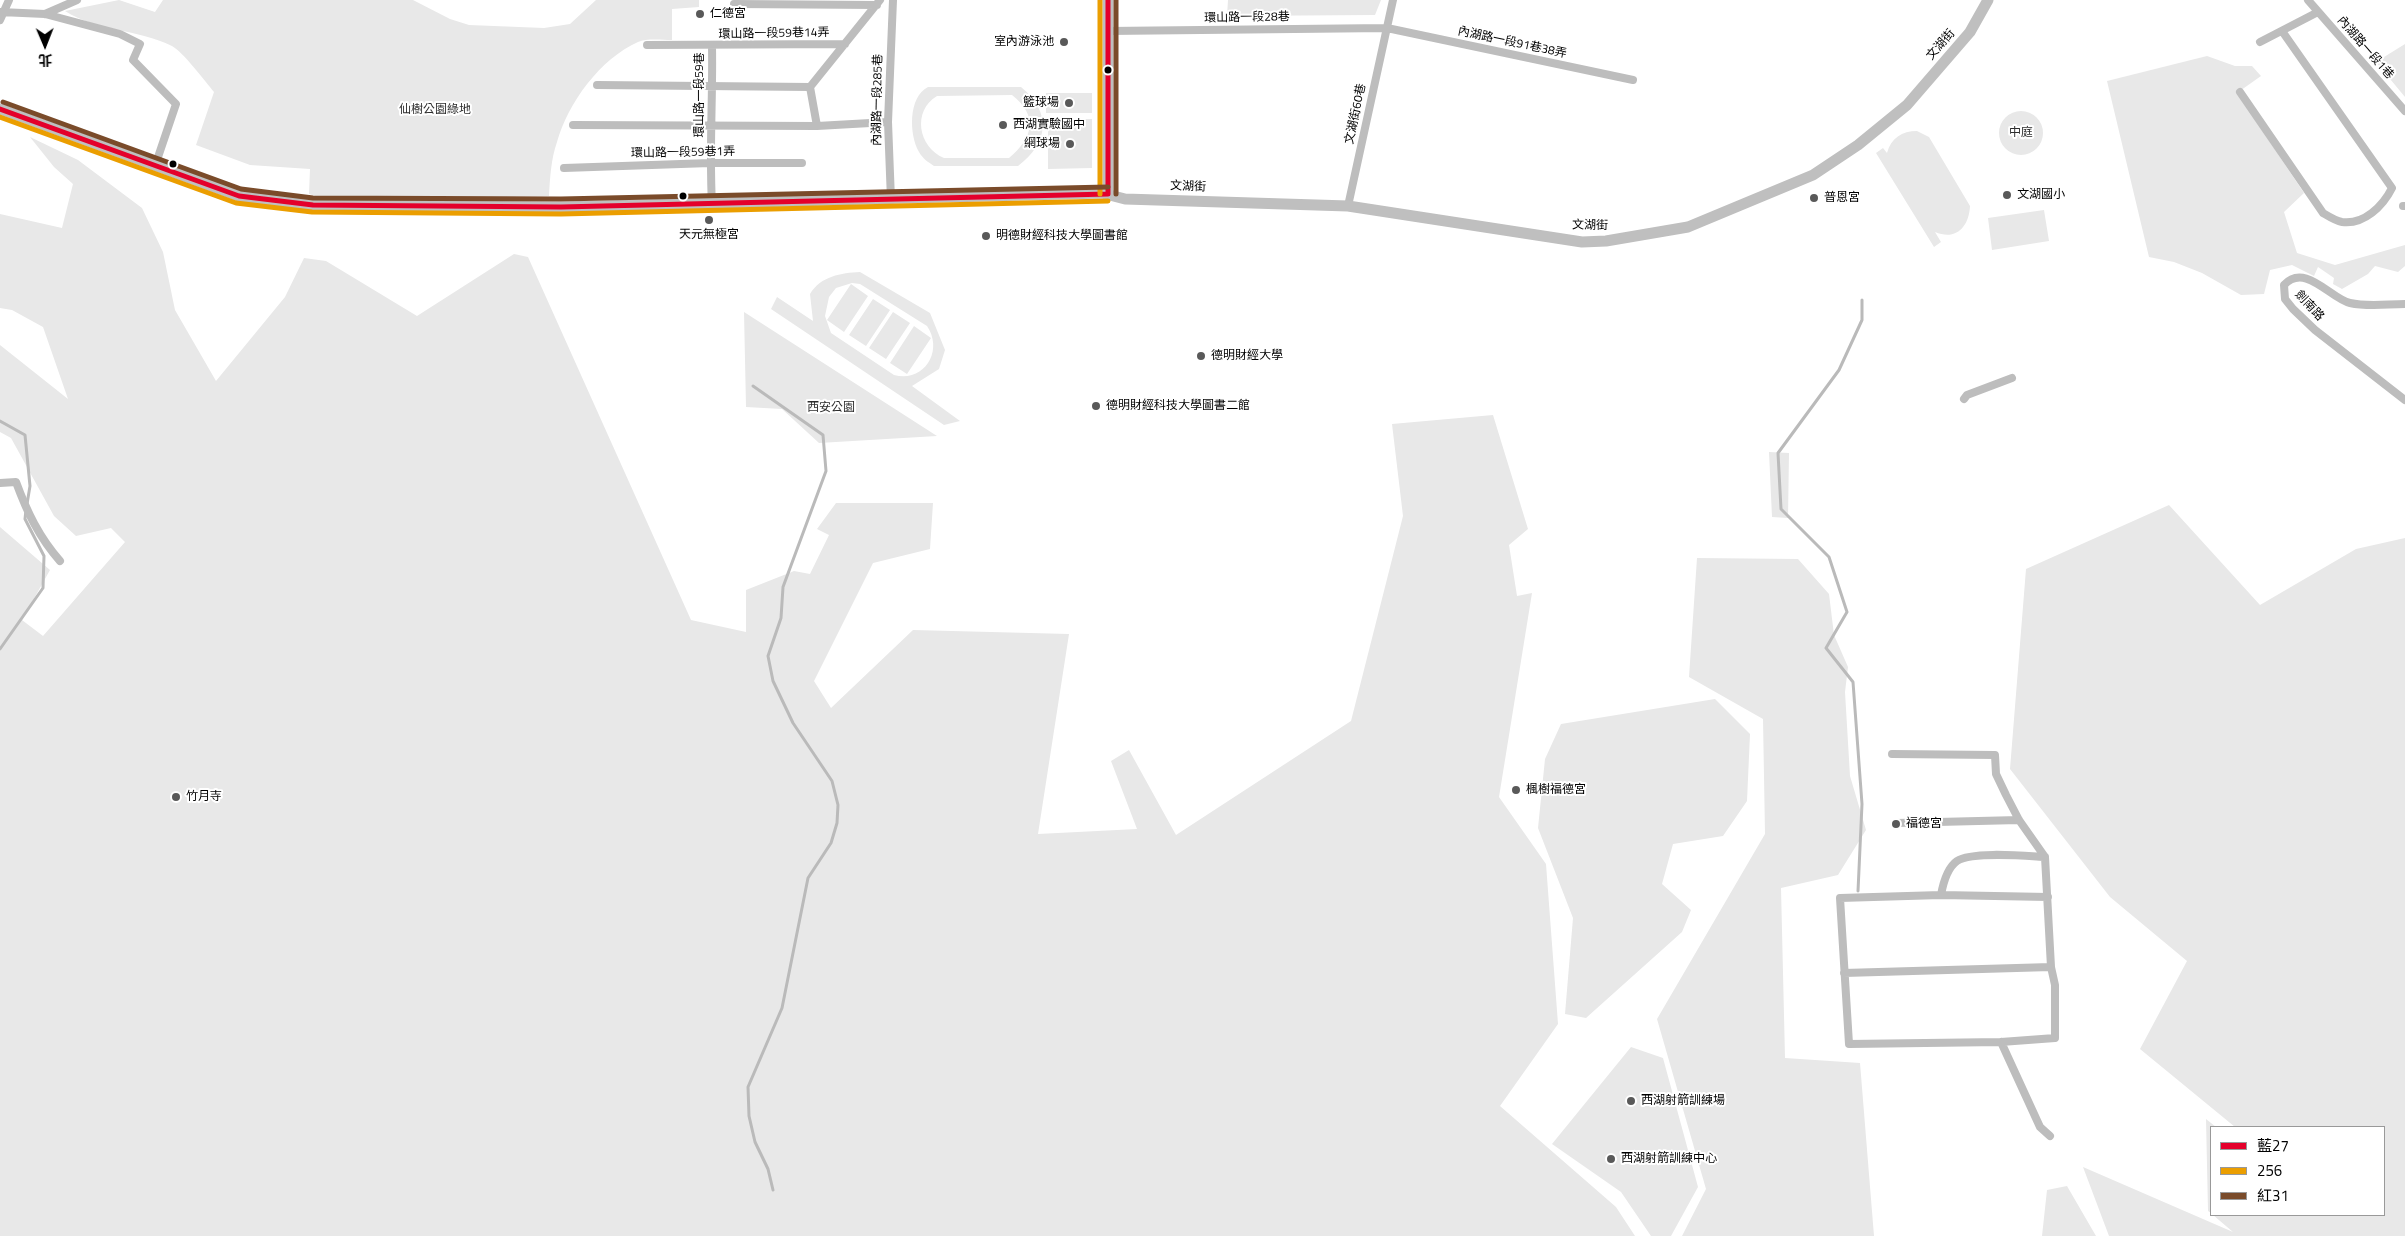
<!DOCTYPE html>
<meta charset="utf-8">
<style>
body{margin:0}
#map{position:relative;width:2405px;height:1236px;overflow:hidden;background:#fff;font-family:"Titillium Web","Noto Sans TC",sans-serif}
canvas{display:block}
.legend{position:absolute;left:2210px;top:1126px;width:175px;height:90px;box-sizing:border-box;background:#fff;border:1px solid #999;margin:0;padding:6px 9px;list-style:none;font-size:15px;color:#000}
.legend li{display:flex;align-items:center;gap:10px;height:25px}
.legend b{width:25px;border:1px solid #999}
.north{position:absolute;left:20px;top:20px;width:50px;height:50px;-webkit-text-stroke:4px #fff;paint-order:stroke;rotate:179deg;font-size:14px;font-weight:700;line-height:20px;text-align:center;color:#000}
.north::after{content:'';display:block;margin:auto;width:18px;height:22px;background:#000;clip-path:polygon(50% 0,100% 100%,50% 72%,0 100%)}
</style>
<div id="map">
<canvas width="2405" height="1236"></canvas>
<ul class="legend">
<li><b style="height:6px;background:#e4002b"></b>藍27</li>
<li><b style="height:6px;background:#eb9e00"></b>256</li>
<li><b style="height:6px;background:#7a4b2a"></b>紅31</li>
</ul>
<div class="north">北</div>
</div>
<script>
const c = document.querySelector('canvas').getContext('2d');
c.lineJoin = 'round';
function fill(path, color) {
  c.fillStyle = color;
  c.fill(path, 'evenodd');
}
function strokePath(path, color, width, dash) {
  c.strokeStyle = color;
  c.lineWidth = width;
  c.lineCap = dash ? 'butt' : 'round';
  c.setLineDash(dash || []);
  c.stroke(path);
}
function label(font, color, halo, rows, align = 'center') {
  c.font = font + ' "Titillium Web","Noto Sans TC",sans-serif';
  c.lineWidth = 4;
  c.setLineDash([]);
  c.textBaseline = 'middle';
  c.strokeStyle = halo;
  c.fillStyle = color;
  for (const [text, x, y, turn = 0] of rows) {
    c.save();
    c.translate(x, y);
    c.rotate((+turn || 0) * Math.PI / 180);
    c.textAlign = isNaN(turn) ? turn : align;
    if (halo) c.strokeText(text, 0, 0);
    c.fillText(text, 0, 0);
    c.restore();
  }
}
const green = new Path2D(`
 M119,0L155,12L163,0H413L450,19L469,25L544,28L570,24L596,0H699V7L672,9V40C662,40 647,38 638,42C600,59 568,103 557,142C551,159 550,178 549,196L331,201L309,194L310,169L250,165L196,145L214,92C205,81 183,52 172,46C138,29 96,31 65,11Z
 M1228,0H1381L1375,15L1227,16Z
 M2405,44V97L2376,62Z
 M2207,56L2235,66H2252L2261,76L2237,93L2304,193L2284,212L2297,253L2335,265L2405,245V266L2398,272L2375,266L2368,274L2342,289L2333,284L2334,278L2318,267L2314,276L2292,265L2270,270L2264,294L2241,295L2202,273L2174,262L2149,257L2107,81Z
 M928,87H1021C1052,112 1049,143 1018,166H934C928,162 923,159 919,152C909,135 908,97 928,87ZM1012,95C1039,116 1033,138 1009,158H944C918,147 912,111 937,96Z
 M1046,93H1092V113H1046Z
 M1999 133a22 22 0 1 1 44 0a22 22 0 1 1-44 0Z
 M1092,119V168L1048,169V120Z
 M1917,131L1929,137L1970,206C1969,227 1956,241 1935,232L1941,242L1934,247L1876,153L1883,148L1887,153C1891,138 1902,131 1917,131Z
 M30,137L78,160L142,208L163,252L175,310L216,381L285,297L304,258L326,261L417,316L514,254L528,257L691,620L746,632V590L794,571L810,574L829,535L817,529L836,503H933L930,549L873,563L814,681L831,708L913,630L1069,634L1038,834L1137,829L1111,761L1129,750L1176,835L1351,721L1403,516L1392,424L1493,415L1528,529L1509,545L1517,596L1532,593L1499,797L1546,864L1558,1024L1500,1106L1616,1207L1635,1236H0V527L50,570L22,620L43,636L125,542L111,528L76,536L54,516L11,438L0,432V345L68,399L43,327L12,310L0,308V214L62,228L73,184L54,167Z
 M2044,210L2049,241L1992,250L1988,218Z
 M860,272L930,313L945,350L939,369L912,386L960,421L944,425L771,309L777,297L813,321L810,294C821,276 841,273 860,272ZM852,283L860,284L927,326C944,351 924,383 894,375L831,333L825,316L829,297L836,288Z
 M851,284L868,296L844,332L827,320Z
 M873,299L890,310L866,346L849,335Z
 M744,312L937,436L819,443L782,409L746,407Z
 M893,312L910,323L886,359L869,348Z
 M914,326L931,338L907,374L890,363Z
 M1769,452L1789,453L1788,518L1772,517Z
 M2169,505L2260,605L2356,549L2405,538V1236H2109L2083,1167L2233,1232L2213,1215H2384V1127H2235L2140,1049L2187,961L2110,897L2010,769L2026,569Z
 M1697,558L1798,559L1829,594L1834,635L1848,667L1845,692L1850,776L1866,830L1838,875L1781,888L1785,1058L1860,1063L1874,1236H1682L1706,1189L1657,1019L1765,834L1763,719L1689,677Z
 M1715,699L1750,734L1747,801L1723,836L1673,844L1662,884L1691,910L1682,932L1586,1018L1565,1014L1573,918L1538,828L1545,759L1561,724Z
 M1631,1047L1663,1058L1698,1187L1671,1236H1651L1621,1192L1552,1144Z
 M2206,1119L2216,1127H2211V1213L2208,1211Z
 M2067,1186L2096,1236H2042L2047,1190Z`);
const stream = new Path2D(`
 M753,386L823,435L826,471L783,587L781,618L768,656L773,681L793,723L832,781L838,805L837,823L831,843L808,878L782,1008L748,1087L749,1116L755,1142L768,1169L773,1190
 M0,421L25,435L30,486L27,504
 M0,649L43,588L44,556L25,519L26,510
 M1858,891L1862,804L1853,682L1826,648L1847,612L1829,557L1781,509L1778,453L1839,370L1862,320V300`);
const street = new Path2D(`
 M2308,0L2405,111
 M734,4L877,5
 M0,12L45,14L120,34L140,44L133,60L176,104L155,166
 M45,14L77,0
 M0,20L9,0
 M1108,31L1387,28L1633,80
 M2260,42L2318,12
 M647,45L845,44
 M712,46C713,98 709,151 712,204
 M597,85L810,87
 M2240,92L2323,213C2328,216 2336,221 2342,222C2364,225 2383,206 2392,188L2282,31
 M573,125L817,126L888,122
 M817,126L810,87L880,0
 M564,168L710,163H802
 M891,200L888,122L893,0
 M1348,206L1393,0
 M2403,206H2405
 M2405,304C2387,304 2368,307 2350,303C2331,299 2305,262 2284,285L2285,299L2293,309L2315,330L2405,400
 M1964,399L1967,395L2012,378
 M0,483L16,482C27,512 39,537 60,561
 M1892,754L1995,755L1996,774L2006,795L2019,820L2045,857L2051,967L2055,985V1038L2001,1042L1849,1044L1840,898L1941,895L2048,897
 M1897,823L2019,820
 M1941,895C1943,884 1947,868 1957,861C1972,851 2026,856 2045,857
 M1844,973L2051,967
 M2001,1042L2040,1127L2050,1136`);
const secondary = new Path2D(`
 M1108,0V194
 M0,109L239,196L313,205L561,207L1102,193L1125,199L1348,206L1582,242L1606,241L1688,227L1813,175L1858,145L1907,105L1970,32L1988,0`);
const bus1 = new Path2D(`
 M1108,0V194
 M0,109L239,196L313,205L561,207L1108,194`);
const bus2 = new Path2D(`
 M1100,0V194
 M0,117L236,203L312,212L561,214L1108,201`);
const bus3 = new Path2D(`
 M1116,0V194
 M3,102L241,189L313,198L561,199L1108,187`);
const markers = [
 [700,14,5,"#595959"],
 [1064,42,5,"#595959"],
 [1108,70,4.5,"#000"],
 [1069,103,5,"#595959"],
 [1003,125,5,"#595959"],
 [1070,144,5,"#595959"],
 [173,164,4.5,"#000"],
 [2007,195,5,"#595959"],
 [683,196,4.5,"#000"],
 [1814,198,5,"#595959"],
 [709,220,5,"#595959"],
 [986,236,5,"#595959"],
 [1201,356,5,"#595959"],
 [1096,406,5,"#595959"],
 [1516,790,5,"#595959"],
 [176,797,5,"#595959"],
 [1896,824,5,"#595959"],
 [1631,1101,5,"#595959"],
 [1611,1159,5,"#595959"]
];
const poiNames = [
 ["仁德宮",710,14],
 ["室內游泳池",1054,42,"right"],
 ["籃球場",1059,103,"right"],
 ["西湖實驗國中",1013,125],
 ["網球場",1060,144,"right"],
 ["文湖國小",2017,195],
 ["普恩宮",1824,198],
 ["天元無極宮",709,235,"center"],
 ["明德財經科技大學圖書館",996,236],
 ["德明財經大學",1211,356],
 ["德明財經科技大學圖書二館",1106,406],
 ["楓樹福德宮",1526,790],
 ["竹月寺",186,797],
 ["福德宮",1906,824],
 ["西湖射箭訓練場",1641,1101],
 ["西湖射箭訓練中心",1621,1159]
];
const streetNames = [
 ["環山路一段28巷",1247,18,-1],
 ["環山路一段59巷14弄",774,34,-1],
 ["內湖路一段91巷38弄",1512,43,12],
 ["文湖街",1941,45,-49],
 ["內湖路一段1巷",2365,48,49],
 ["環山路一段59巷",700,95,-90],
 ["內湖路一段285巷",878,100,-89],
 ["文湖街60巷",1356,114,-78],
 ["環山路一段59巷1弄",683,153,-1],
 ["文湖街",1188,187,2],
 ["文湖街",1590,226,1],
 ["劍南路",2309,306,47]
];
const parkNames = [
 ["仙樹公園綠地",435,110],
 ["中庭",2021,133],
 ["西安公園",831,408]
];
fill(green, '#e8e8e8');
strokePath(stream, '#bababa', 3);
strokePath(street, '#bdbdbd', 8);
strokePath(secondary, '#bfbfbf', 11);
strokePath(bus1, '#e4002b', 5);
strokePath(bus2, '#eb9e00', 5);
strokePath(bus3, '#7a4b2a', 5);
for (const [x, y, r, color] of markers) {
  const dot = new Path2D();
  dot.arc(x, y, r, 0, 2 * Math.PI);
  c.fillStyle = color;
  c.fill(dot);
  strokePath(dot, '#fff', 2);
}
label('12px', '#000', '#fff', poiNames, 'left');
label('12px', '#000', '#fff', streetNames);
label('12px', '#2c2c2c', '#fff', parkNames);
</script>
